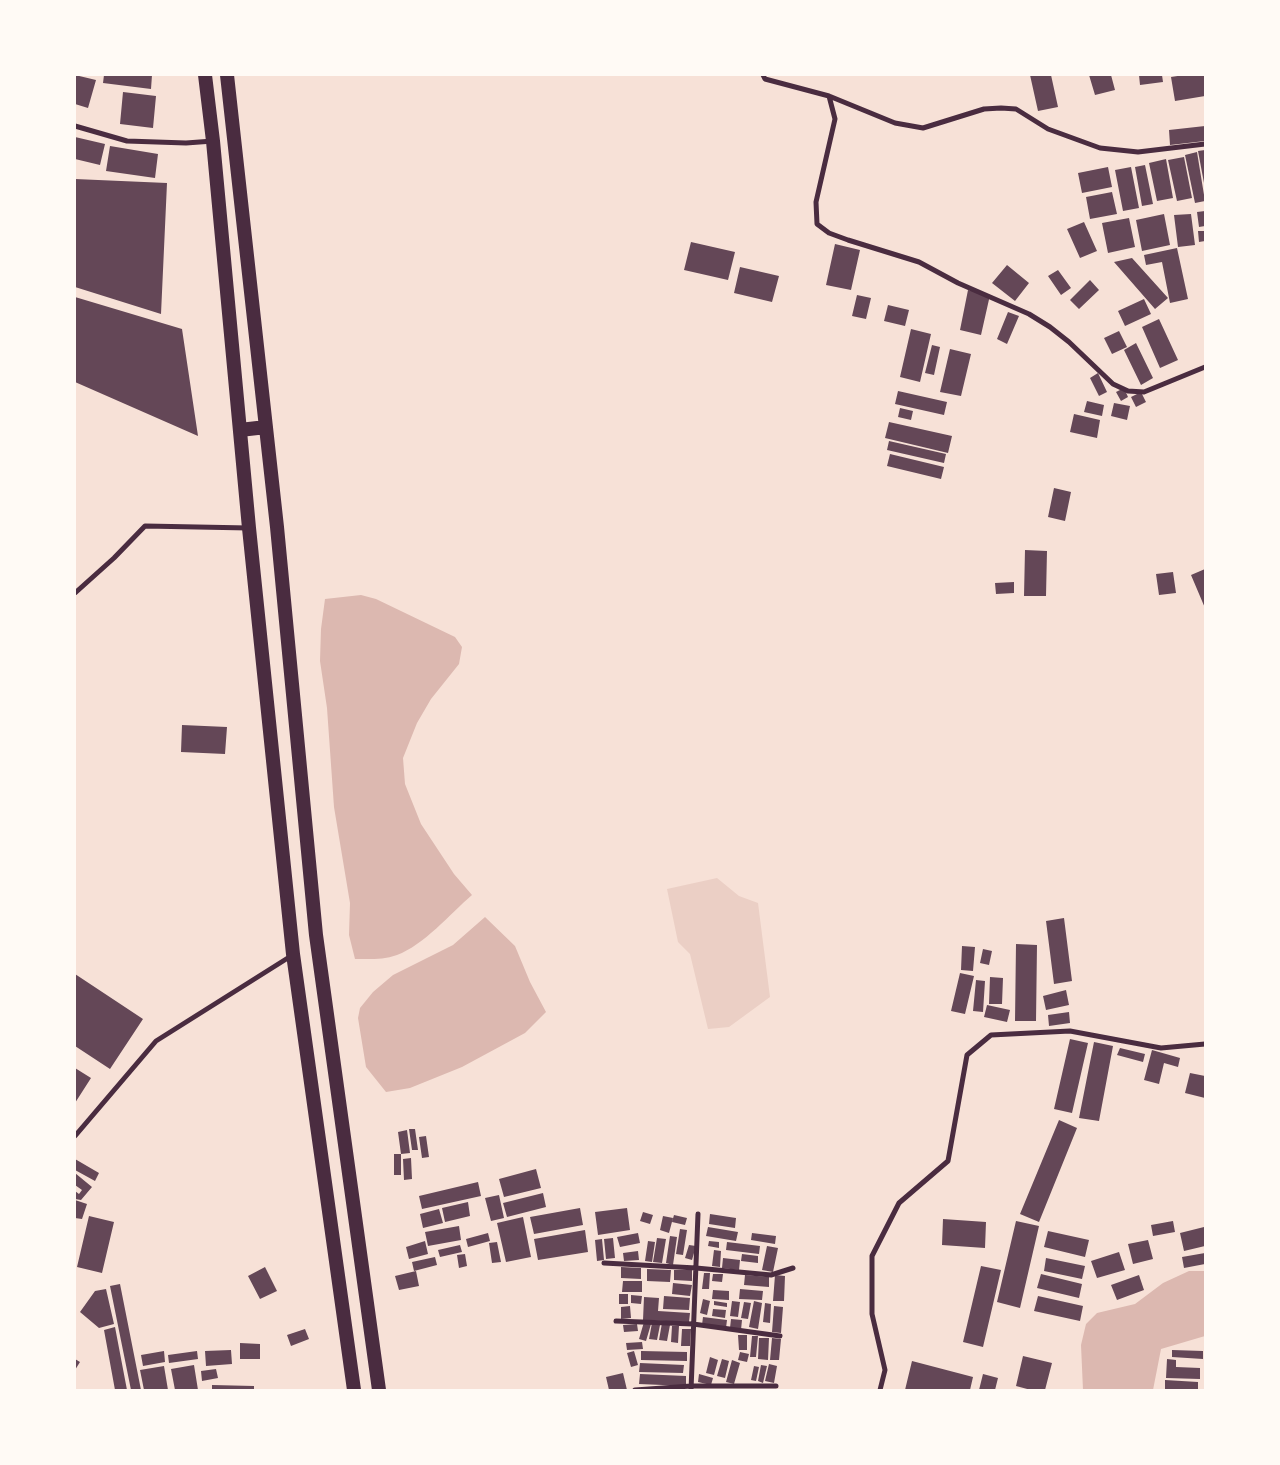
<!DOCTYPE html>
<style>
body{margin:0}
#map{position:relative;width:1280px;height:1465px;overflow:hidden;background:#f7e1d7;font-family:Inter,sans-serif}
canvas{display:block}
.frame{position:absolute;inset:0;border:76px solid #fffaf5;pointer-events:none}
</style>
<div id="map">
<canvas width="1280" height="1465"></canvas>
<div class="frame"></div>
</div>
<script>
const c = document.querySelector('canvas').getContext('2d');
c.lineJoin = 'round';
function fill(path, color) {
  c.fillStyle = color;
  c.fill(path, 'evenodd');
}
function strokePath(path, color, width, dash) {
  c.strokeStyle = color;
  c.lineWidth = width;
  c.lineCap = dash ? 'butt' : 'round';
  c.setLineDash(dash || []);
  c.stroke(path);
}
const green = new Path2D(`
 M717,878L739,896L758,903L770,997L729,1027L708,1029L690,954L678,942L667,889Z`);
const water = new Path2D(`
 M361,595L376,599L455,637L462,647L459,664L431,699L417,723L403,758L405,784L421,824L454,874L472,895C450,914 424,945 397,955C383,960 369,959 355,959L349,935L350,903L334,807L327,708L320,661L321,629L325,599Z
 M485,917L515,946L530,982L546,1012L525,1033L462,1067L410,1088L386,1092L366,1067L358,1018L360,1008L373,992L393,975L453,945Z
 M1189,1271H1205V1336L1161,1349L1153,1390H1083L1081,1345L1086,1324L1097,1313L1135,1304L1163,1283Z`);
const building = new Path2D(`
 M75,75L96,80L88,108L75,104Z
 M104,75H152L151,89L103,83Z
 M1030,75H1051L1058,107L1038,111Z
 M1089,75H1111L1115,90L1095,95Z
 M1139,75H1162L1163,82L1140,85Z
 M1184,75H1205V96L1175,101L1171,77Z
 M123,92L156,96L153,128L120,124Z
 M1205,126V141L1170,145L1169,130Z
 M75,137L105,144L100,165L75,159Z
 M110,146L158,154L155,178L106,171Z
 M1205,150V183H1204L1198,151Z
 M1197,152L1205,201L1195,203L1185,155Z
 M1184,157L1192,198L1177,201L1168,160Z
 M1166,159L1173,198L1157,201L1149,163Z
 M1145,165L1153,204L1142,206L1135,167Z
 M1108,167L1112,187L1082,193L1078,173Z
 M1131,167L1139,208L1123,211L1115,170Z
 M75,179L167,183L161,314L75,287Z
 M1112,192L1117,214L1090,219L1086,197Z
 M1205,211V226L1199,227L1197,212Z
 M1164,214L1170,245L1142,251L1136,220Z
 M1191,214L1195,245L1178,247L1174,215Z
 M1129,218L1135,247L1108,253L1102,223Z
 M1084,222L1097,251L1080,258L1067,229Z
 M1198,231H1205V241L1199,242Z
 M691,242L735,252L728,280L684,270Z
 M835,244L860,250L851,290L826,285Z
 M1177,248L1188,299L1170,303L1162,262L1146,265L1144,255Z
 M1132,258L1168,298L1155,309L1114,262Z
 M1007,265L1029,283L1015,301L992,283Z
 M740,267L779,276L772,302L734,293Z
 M1058,270L1071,288L1061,295L1048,276Z
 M1090,280L1099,290L1079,309L1070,300Z
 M968,290L990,295L981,335L960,330Z
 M857,295L871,298L866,319L852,316Z
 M75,297L182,329L198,436L75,382Z
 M1144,299L1151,314L1125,326L1118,311Z
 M888,305L909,310L905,326L884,321Z
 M1008,312L1019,316L1007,344L997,339Z
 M1159,319L1178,360L1160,368L1142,327Z
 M911,329L931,334L920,382L900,377Z
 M1119,331L1127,347L1112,354L1104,338Z
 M1136,343L1153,378L1141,385L1124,350Z
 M932,345L940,347L934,375L925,373Z
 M950,349L971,354L961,396L940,392Z
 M1098,373L1107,392L1099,396L1090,378Z
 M1124,388L1128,397L1121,401L1116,392Z
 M898,391L947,402L944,415L895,404Z
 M1141,392L1146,402L1136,407L1131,397Z
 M1087,401L1104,405L1102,416L1084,412Z
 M1114,403L1130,406L1127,420L1111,416Z
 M900,408L913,411L911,420L898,417Z
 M1074,414L1100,420L1097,438L1070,432Z
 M889,422L952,436L948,453L885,438Z
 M889,441L946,454L944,463L887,450Z
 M890,454L944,467L941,479L887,466Z
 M1054,488L1071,492L1065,521L1048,517Z
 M1025,550L1047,551L1046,596H1024Z
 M1205,569V608L1191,575Z
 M1173,572L1176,593L1159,595L1156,574Z
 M1014,582V593L996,594L995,583Z
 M182,725L227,727L225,754L181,752Z
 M1064,918L1072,981L1054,984L1046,921Z
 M1016,944L1037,945L1036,1021H1015Z
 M962,946L975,947L973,971L961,970Z
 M983,949L992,951L989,965L980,963Z
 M960,973L974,976L965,1014L951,1011Z
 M75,974L143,1019L110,1069L75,1046Z
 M990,977L1003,978L1002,1004H989Z
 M976,980L985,981L983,1012L973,1011Z
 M1066,990L1069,1005L1046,1010L1043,996Z
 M987,1005L1010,1010L1007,1022L984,1017Z
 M1069,1012L1070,1023L1049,1026L1048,1015Z
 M1070,1039L1088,1043L1072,1113L1054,1109Z
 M1094,1042L1113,1046L1099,1121L1079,1118Z
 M1120,1048L1145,1054L1143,1062L1117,1055Z
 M1152,1050L1180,1058L1178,1067L1164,1063L1159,1084L1144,1080Z
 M75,1068L91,1078L75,1103Z
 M1190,1073L1205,1076V1098L1185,1093Z
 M1059,1120L1077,1128L1039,1222L1020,1214Z
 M409,1129H415L418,1150H412Z
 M407,1130L410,1153L401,1154L398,1132Z
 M426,1136L429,1157L422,1158L419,1137Z
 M394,1154H401V1175H394Z
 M411,1158L412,1179L404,1180L403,1159Z
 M75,1159L99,1173L95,1181L75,1170Z
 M536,1169L541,1188L504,1197L499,1179Z
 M75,1173L92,1187L81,1200L75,1199V1191L79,1194L82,1190L75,1185Z
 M478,1182L481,1196L422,1209L419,1196Z
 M543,1193L546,1207L507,1217L503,1203Z
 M499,1195L504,1218L491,1221L485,1198Z
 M75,1200L87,1204L82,1219L75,1218Z
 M468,1202L470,1216L445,1222L442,1208Z
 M580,1208L583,1225L534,1234L530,1217Z
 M627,1208L630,1230L598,1235L595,1212Z
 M439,1209L443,1223L423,1228L420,1214Z
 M643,1212L653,1215L650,1224L640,1221Z
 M710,1214L736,1218L735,1228L709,1224Z
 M674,1215L687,1218L685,1225L672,1222Z
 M89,1216L114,1222L102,1273L77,1267Z
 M663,1216L673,1218L669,1233L660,1230Z
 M523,1217L531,1257L506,1262L497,1223Z
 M943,1219L986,1222L985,1248L942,1245Z
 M1016,1221L1039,1226L1020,1308L997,1302Z
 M1173,1221L1175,1232L1153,1236L1151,1225Z
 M459,1226L461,1240L428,1246L425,1232Z
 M708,1227L738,1232L736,1241L706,1236Z
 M1204,1227L1205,1246L1184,1251L1180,1233Z
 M680,1229L687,1230L683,1255L676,1254Z
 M585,1230L588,1252L538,1260L534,1239Z
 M1048,1231L1089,1240L1085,1257L1044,1247Z
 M488,1233L490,1241L468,1247L466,1239Z
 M638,1233L640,1243L620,1247L617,1237Z
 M752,1233L776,1236L775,1244L751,1240Z
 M670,1236L677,1237L673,1265L666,1263Z
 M613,1238L615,1258L606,1259L604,1239Z
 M657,1238L666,1239L662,1263L653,1262Z
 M602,1239L604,1260L597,1261L595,1240Z
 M1148,1240L1153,1259L1133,1264L1128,1244Z
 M425,1241L428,1254L409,1259L406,1247Z
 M648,1241L655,1242L652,1262L645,1261Z
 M709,1241L719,1242V1248L708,1246Z
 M497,1242L501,1262L492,1263L489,1243Z
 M727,1242L760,1246L759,1254L726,1250Z
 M460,1245L462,1252L440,1257L438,1250Z
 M689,1245L696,1246L692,1260L685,1258Z
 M767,1246L778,1248L773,1272L762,1270Z
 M714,1250L721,1251L720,1267L712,1266Z
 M638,1251L639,1260L624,1261L623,1253Z
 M1119,1252L1125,1270L1097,1278L1091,1261Z
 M1205,1253V1264L1184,1268L1182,1257Z
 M465,1254L467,1266L459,1268L457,1255Z
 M742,1254L758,1256V1263L741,1261Z
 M435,1257L437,1265L414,1271L412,1262Z
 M723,1258L740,1260L739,1270L722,1268Z
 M1046,1258L1085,1266L1082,1279L1044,1271Z
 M981,1266L1001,1270L983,1347L963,1342Z
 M265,1267L277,1291L260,1299L248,1276Z
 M621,1267L641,1268V1279L621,1278Z
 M647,1269L671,1270L670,1282L647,1281Z
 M674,1270H692V1281L674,1280Z
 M416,1271L419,1286L399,1290L395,1276Z
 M704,1273H710L709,1289H702Z
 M713,1274H723L722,1282L712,1281Z
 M1041,1274L1082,1284L1079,1298L1037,1288Z
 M745,1275L769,1277V1287L744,1285Z
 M775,1275L785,1276L784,1301H773Z
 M1139,1275L1144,1290L1117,1300L1111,1285Z
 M623,1281H642V1292H622Z
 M673,1283L692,1285L690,1296L672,1294Z
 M120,1284L141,1390H131L110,1286Z
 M106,1289L114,1324L99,1328L80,1312L95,1291Z
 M740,1289L763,1291L762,1300L739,1299Z
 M713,1290L729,1291V1300L712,1299Z
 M619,1294H628V1304H619Z
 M631,1295L642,1296L641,1304L631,1303Z
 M664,1296L690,1298L689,1310L663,1309Z
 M1038,1296L1083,1306L1080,1321L1034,1311Z
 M644,1297L659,1298L658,1311L690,1313L689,1322L643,1320Z
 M703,1299L710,1301L707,1315L700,1313Z
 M714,1301L727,1303V1307L714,1305Z
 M732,1301L740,1302L738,1317L730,1316Z
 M754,1301L762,1303L758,1329L749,1327Z
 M744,1302L751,1303L748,1319L741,1318Z
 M765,1303L771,1304L770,1323L763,1322Z
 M630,1306L631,1318L621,1319V1307Z
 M774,1306L783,1307L781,1333L772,1332Z
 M713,1309L726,1310L725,1318L712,1316Z
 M703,1317L727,1320L726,1328L702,1325Z
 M731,1319L742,1320L741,1330L730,1328Z
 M644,1322L651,1324L646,1341L639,1339Z
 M652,1323L660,1325L657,1340L649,1339Z
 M662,1323L670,1325L667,1341L659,1340Z
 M637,1324L638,1331L624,1332L623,1325Z
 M672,1326H679L678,1343L671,1342Z
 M115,1327L127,1390H115L104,1330Z
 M305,1329L309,1339L291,1346L287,1335Z
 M682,1329H691L690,1346H681Z
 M738,1335H747V1350H739Z
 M752,1336H758L756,1357H750Z
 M759,1338H769L768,1360L758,1359Z
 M772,1338L781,1339L779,1360H770Z
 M642,1342L643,1349L627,1350L626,1343Z
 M240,1343L260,1344V1359H240Z
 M231,1350L232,1364L206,1366L205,1351Z
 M1172,1350L1203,1351V1359L1172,1357Z
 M164,1351L165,1362L143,1366L141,1355Z
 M197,1351L198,1359L169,1363L168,1355Z
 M634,1351L638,1365L631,1367L627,1353Z
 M641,1351L687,1352V1361L641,1360Z
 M740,1352L749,1354L747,1362L738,1360Z
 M1023,1356L1052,1363L1045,1390H1031L1016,1386Z
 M710,1357L718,1360L714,1375L706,1373Z
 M75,1359L80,1362L75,1370Z
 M722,1359L729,1361L725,1378L717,1376Z
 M1167,1359L1176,1360V1367L1200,1368V1379L1166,1378Z
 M732,1360L740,1363L734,1384L726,1382Z
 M912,1361L973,1377L970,1390H905Z
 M640,1363L684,1365L683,1373L639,1372Z
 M769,1364L777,1366L774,1383L765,1381Z
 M194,1365L198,1390H175L171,1369Z
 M761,1365L767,1366L763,1383L758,1381Z
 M164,1366L168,1390H144L140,1370Z
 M754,1366L759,1367L756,1381L751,1380Z
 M216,1369L218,1378L202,1381L201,1371Z
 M623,1373L627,1390H609L606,1377Z
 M640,1374L686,1376V1386L639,1384Z
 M699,1374L713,1378L711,1385L698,1382Z
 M983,1374L998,1378L995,1390H979Z
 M1165,1380L1198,1382V1390H1165Z
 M212,1385L254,1386V1390H212Z`);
const minor = new Path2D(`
 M763,75L765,79L829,96L895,123L923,128L984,109L1001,108L1016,109L1048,129L1100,148L1138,152L1205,144
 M829,96L835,119L816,202L817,224L829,233L848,240L919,262L958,283L1029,314L1050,327L1069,342L1113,384L1128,391L1144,392L1205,367
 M75,126L127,141L186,143L213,141
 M75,593L114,558L145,526L249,528
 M75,1136L156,1041L291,956
 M604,1263L696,1268L771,1275L793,1268
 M616,1321L693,1324L780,1336
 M635,1390L691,1386H776
 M691,1390L698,1214
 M880,1390L885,1370L872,1314V1256L899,1203L948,1161L967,1055L991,1035L1070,1031L1161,1048L1205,1044`);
const trunk = new Path2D(`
 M205,75L213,141L249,528L293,954L354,1390
 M227,75L277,527L316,935L379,1390
 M240,430L266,427`);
fill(green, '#ebcfc5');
fill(water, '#dcb8b0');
fill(building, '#644757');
strokePath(minor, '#4a2c40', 5);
strokePath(trunk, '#4a2c40', 14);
</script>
